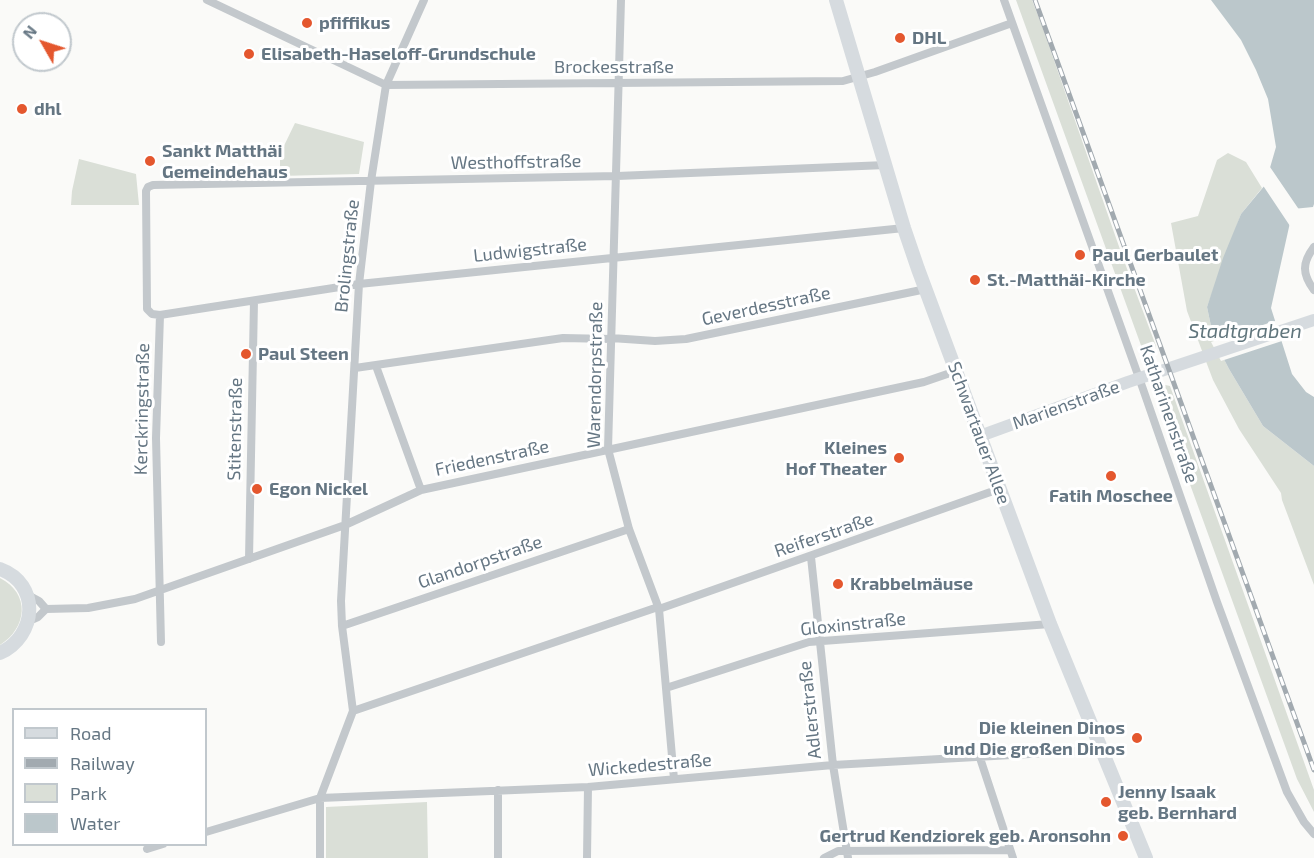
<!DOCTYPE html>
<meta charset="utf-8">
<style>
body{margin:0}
#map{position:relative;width:1314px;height:858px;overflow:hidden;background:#fafaf8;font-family:"Exo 2",sans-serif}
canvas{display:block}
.legend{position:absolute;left:12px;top:708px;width:195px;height:138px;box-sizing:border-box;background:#fff;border:2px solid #c1c8cd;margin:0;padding:8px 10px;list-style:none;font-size:18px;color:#657683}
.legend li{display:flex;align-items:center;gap:12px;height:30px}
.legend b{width:30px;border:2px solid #c1c8cd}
.north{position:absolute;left:12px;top:12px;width:60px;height:60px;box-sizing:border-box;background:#fff;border:2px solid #c1c8cd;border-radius:50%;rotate:309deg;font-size:16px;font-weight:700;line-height:24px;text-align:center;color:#657683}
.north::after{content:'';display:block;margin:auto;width:21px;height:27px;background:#e4572e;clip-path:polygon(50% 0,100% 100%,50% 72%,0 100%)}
</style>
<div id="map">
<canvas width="1314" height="858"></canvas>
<ul class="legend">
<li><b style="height:8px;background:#d6dbdf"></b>Road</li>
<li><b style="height:8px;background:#a2aab0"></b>Railway</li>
<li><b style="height:16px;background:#dadfd7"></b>Park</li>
<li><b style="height:16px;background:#bbc7cb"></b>Water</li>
</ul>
<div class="north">N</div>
</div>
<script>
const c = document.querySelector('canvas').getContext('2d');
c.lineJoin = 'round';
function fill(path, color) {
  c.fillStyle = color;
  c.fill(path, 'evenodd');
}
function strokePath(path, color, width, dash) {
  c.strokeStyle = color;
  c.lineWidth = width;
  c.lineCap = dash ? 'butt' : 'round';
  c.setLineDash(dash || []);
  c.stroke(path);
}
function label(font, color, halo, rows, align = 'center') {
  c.font = font + ' "Exo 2",sans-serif';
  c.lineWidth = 6;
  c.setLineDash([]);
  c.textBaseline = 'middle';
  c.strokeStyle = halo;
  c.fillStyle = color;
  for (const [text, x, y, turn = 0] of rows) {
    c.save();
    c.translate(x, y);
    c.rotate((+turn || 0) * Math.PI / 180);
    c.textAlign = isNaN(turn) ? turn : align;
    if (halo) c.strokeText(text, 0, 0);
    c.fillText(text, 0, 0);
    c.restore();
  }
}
const green = new Path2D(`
 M1016,0H1032L1041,23L1123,258L1156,346L1149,363L1147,362Z
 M295,123L364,142L359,174L280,176V154Z
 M1228,153L1246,162L1262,188L1241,214L1207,307L1214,340L1229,369L1263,426L1314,466V585L1282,500L1281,493L1239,429L1213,380L1187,311L1171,223L1198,216L1217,160Z
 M79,159L136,174L139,205H71L72,191Z
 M1156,383L1170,386L1314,790V812L1297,779L1167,421Z
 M0,578C31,594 27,628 0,645Z
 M427,802L428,858H326V807Z`);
const water = new Path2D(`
 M1211,0H1314V204L1313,207L1293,209L1271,308L1292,374L1306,392L1314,397V466L1263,426L1229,369L1214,340L1207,307L1223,258L1241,214L1265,185L1276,147L1268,99L1256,70L1241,40Z`);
const pier = new Path2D(`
 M1270,167L1300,211L1296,212L1292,229L1262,184L1266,170Z
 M1278,320L1285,340L1221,361L1211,342Z`);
const street = new Path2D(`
 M207,0L386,85L843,81L875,72L1012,23
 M621,0L608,449L629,529L659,609L674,779
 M1004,0L1143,389L1217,602L1287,792L1304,822L1314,834
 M886,165L617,176L153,185L148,187L146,191L147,309L152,314L160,315L359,284L904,228
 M1314,247C1302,263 1302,274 1314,290
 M160,315L156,438L161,642
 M611,338L655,341L686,339L926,289
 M376,366L421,490
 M355,368L563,338L611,339
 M811,557L833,765L848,858
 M249,559L254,301
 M26,594L39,601L46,609
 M659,609L999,489
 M29,621L38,617L46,609L88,608L135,599L345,525L421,490L924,382L956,371
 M342,626L629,529
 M666,688L809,642L1050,624
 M353,711L658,607
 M980,758L1013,858
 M498,790V858
 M206,832L320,798L588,787L833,765L1101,750
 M147,849L163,844
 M320,858V798L353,711L342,626L341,601L359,284L371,181L386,85L424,0
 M587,858L588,787
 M824,858L838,851L1010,850`);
const secondary = new Path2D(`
 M980,436L1128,382L1314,320`);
const primary = new Path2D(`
 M836,0L904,228L918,269L1050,624L1146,858
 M0,569C41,584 37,636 0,653`);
const rail = new Path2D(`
 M1035,0L1314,770`);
const markers = [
 [307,23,6,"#e4572e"],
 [900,38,6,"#e4572e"],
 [249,54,6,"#e4572e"],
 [22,109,6,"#e4572e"],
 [150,161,6,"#e4572e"],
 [1080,255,6,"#e4572e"],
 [975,280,6,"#e4572e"],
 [246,354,6,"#e4572e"],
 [899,458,6,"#e4572e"],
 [1111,476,6,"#e4572e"],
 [257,489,6,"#e4572e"],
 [838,584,6,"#e4572e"],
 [1137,738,6,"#e4572e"],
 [1106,802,6,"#e4572e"],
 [1123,836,6,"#e4572e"]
];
const poiNames = [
 ["pfiffikus",319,23],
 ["DHL",912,38],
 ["Elisabeth-Haseloff-Grundschule",261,54],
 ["dhl",34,109],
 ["Sankt Matthäi",162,151],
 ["Gemeindehaus",162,172],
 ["Paul Gerbaulet",1092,255],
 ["St.-Matthäi-Kirche",987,280],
 ["Paul Steen",258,354],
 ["Kleines",887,448,"right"],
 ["Hof Theater",887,469,"right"],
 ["Egon Nickel",269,489],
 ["Fatih Moschee",1111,496,"center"],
 ["Krabbelmäuse",850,584],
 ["Die kleinen Dinos",1125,728,"right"],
 ["und Die großen Dinos",1125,749,"right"],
 ["Jenny Isaak",1118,792],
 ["geb. Bernhard",1118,813],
 ["Gertrud Kendziorek geb. Aronsohn",1111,836,"right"]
];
const streetNames = [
 ["Brockesstraße",614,67],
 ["Westhoffstraße",516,162,-1],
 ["Ludwigstraße",530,250,-6],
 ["Brolingstraße",347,256,-84],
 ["Geverdesstraße",766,306,-12],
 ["Warendorpstraße",595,375,-89],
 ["Marienstraße",1066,405,-20],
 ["Kerckringstraße",142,409,-89],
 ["Katharinenstraße",1169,414,71],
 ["Stitenstraße",235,429,-89],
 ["Schwartauer Allee",979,433,70],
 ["Friedenstraße",492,458,-12],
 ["Reiferstraße",824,535,-19],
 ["Glandorpstraße",480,562,-19],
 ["Gloxinstraße",853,624,-6],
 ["Adlerstraße",810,710,-96],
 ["Wickedestraße",650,765,-5]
];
const waterNames = [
 ["Stadtgraben",1245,331]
];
fill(green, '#dadfd7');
fill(water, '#bbc7cb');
fill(pier, '#fafaf8');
strokePath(street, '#c3c8cc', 8);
strokePath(secondary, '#d6dbdf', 12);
strokePath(primary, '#d6dbdf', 14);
strokePath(rail, '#a2aab0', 5);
strokePath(rail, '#fff', 3, [9]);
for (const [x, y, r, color] of markers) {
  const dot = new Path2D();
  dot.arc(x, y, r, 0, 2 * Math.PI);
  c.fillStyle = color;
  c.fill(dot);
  strokePath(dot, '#fff', 2);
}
label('bold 18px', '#657683', '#fff', poiNames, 'left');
label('18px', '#657683', '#fff', streetNames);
label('italic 20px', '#60757c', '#fff', waterNames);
</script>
